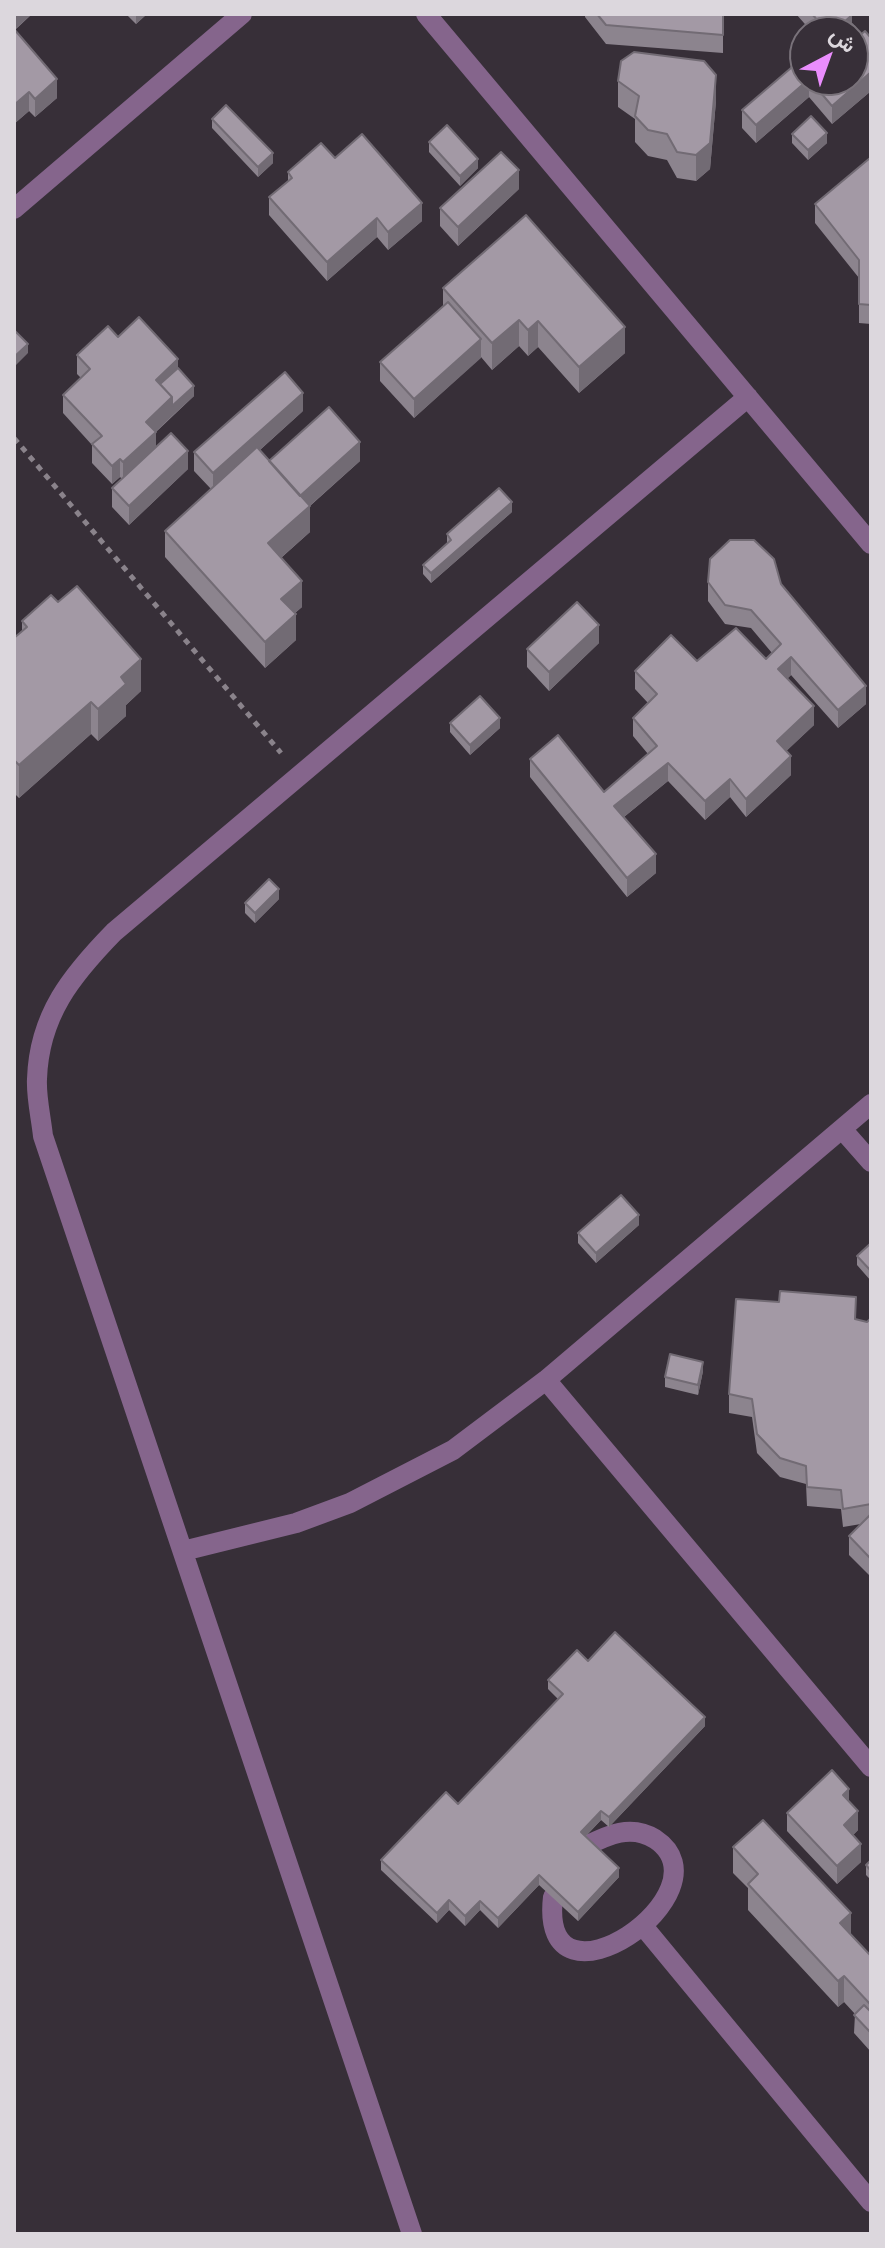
<!DOCTYPE html>
<meta charset="utf-8">
<style>
body{margin:0}
#map{position:relative;width:885px;height:2248px;overflow:hidden;background:#372f38;font-family:"Titillium Web",Vazirmatn,sans-serif}
canvas{display:block}
.frame{position:absolute;inset:0;border:16px solid #dcd7dd;pointer-events:none}
.north{position:absolute;left:789px;top:16px;width:80px;height:80px;box-sizing:border-box;background:#372f38;border:2px solid #79727a;border-radius:50%;rotate:41deg;font-size:22px;font-weight:700;line-height:32px;text-align:center;color:#dcd7dd}
.north::after{content:'';display:block;margin:auto;width:28px;height:36px;background:#ea8dfd;clip-path:polygon(50% 0,100% 100%,50% 72%,0 100%)}
</style>
<div id="map">
<canvas width="885" height="2248"></canvas>
<div class="frame"></div>
<div class="north">ش</div>
</div>
<script>
const c = document.querySelector('canvas').getContext('2d');
c.lineJoin = 'round';
function strokePath(path, color, width, dash) {
  c.strokeStyle = color;
  c.lineWidth = width;
  c.lineCap = dash ? 'butt' : 'round';
  c.setLineDash(dash || []);
  c.stroke(path);
}
function fill(path, color) {
  c.fillStyle = color;
  c.fill(path, 'evenodd');
}
const path = new Path2D(`
 M14,438L281,753`);
const minor = new Path2D(`
 M426,14L871,544
 M14,209L242,14
 M842,1129L871,1162
 M546,1380L871,1767
 M183,1551L296,1523L350,1503L453,1450L546,1380L871,1104
 M553,1897C538,2026 734,1891 655,1839C631,1824 608,1835 586,1846
 M643,1926L871,2202
 M412,2234L43,1136C41,1117 36,1097 37,1079C39,1015 72,975 114,932L748,397`);
const wall = new Path2D(`
 M14,14H32L15,30L57,98L35,117L29,111L14,124Z
 M126,14H147L136,24Z
 M585,14H723V53L606,44L585,17Z
 M796,14H851L852,24L861,35L871,38V91L832,124L809,97L756,143L742,128V110L805,80H853V32H812Z
 M618,81L716,101L710,169L696,181L677,178L667,160L648,156L635,142V119L618,107Z
 M212,119L273,163L258,177L212,128Z
 M792,134L827,143L808,160L792,143Z
 M429,142L478,168L460,186L429,152Z
 M871,151V324L859,323V278L815,223V204L870,158Z
 M335,158L422,221L388,250L377,237L327,281L269,215V197L288,181V172Z
 M519,189L458,246L440,226V208Z
 M526,215L625,353L579,393L538,347L528,356L519,346L492,370L481,357L414,418L380,381V362L443,307V288Z
 M118,337L178,368L194,396L156,432V447L188,469L129,525L112,507V488L122,479L120,477L112,484L92,463V445L63,413V395L81,378L77,374V355Z
 M303,411L260,450L269,461H360L310,506V532L281,558L302,607L295,613L296,640L265,668L165,557V531L211,489L194,471V452Z
 M512,512L431,583L423,574V565L447,544V534Z
 M708,582L781,584L866,704L838,728L791,675L787,679L814,725L786,751L791,775L746,817L730,797L705,820L668,781L624,817L656,873L627,897L530,777V759L604,792L648,754L633,736V718L648,703L635,689V671L697,661L766,659L772,653L751,628L725,624L708,601Z
 M22,621L141,691L126,705V716L98,741L91,734L19,798L14,793V638L22,632Z
 M599,643L549,691L527,667V649Z
 M450,723L500,728L470,755L450,732Z
 M279,899L255,923L245,913V903Z
 M639,1225L596,1263L578,1243V1233Z
 M871,1243V1281L857,1265V1256Z
 M871,1318V1577L849,1555V1536L861,1524L843,1527L841,1509L807,1506L806,1484L780,1477L757,1453L752,1417L729,1413V1394L856,1319L867,1322Z
 M703,1371L698,1395L665,1387V1377Z
 M588,1661L705,1726L609,1827L601,1820L586,1836L619,1877L578,1921L539,1885L498,1928L480,1910L465,1926L449,1910L437,1923L381,1870V1860L458,1804L558,1699L548,1689V1680Z
 M849,1802L858,1830L853,1835L861,1862L837,1884L787,1831V1813Z
 M733,1847L851,1935L871,1956V2052L854,2033L855,2014L844,2002L838,2007L748,1910V1888L733,1873Z
 M871,1860V1880L866,1875V1865Z`);
const shadedWall = new Path2D(`
 M14,14H32L14,30Z
 M136,14H147L136,24Z
 M852,15V32H833Z
 M871,72V91L832,124V106Z
 M716,75V101L710,169L696,181V155Z
 M57,79V98L35,117V99Z
 M808,80H809V97L756,143V125Z
 M29,92V111L14,124V105Z
 M827,133V143L808,160V150Z
 M273,153V163L258,177V167Z
 M478,159V168L460,186V176Z
 M519,170V189L458,246V227Z
 M422,203V221L388,250V232Z
 M377,218V237L327,281V262Z
 M519,320V346L492,370V343Z
 M538,321V347L528,356V330Z
 M625,327V353L579,393V367Z
 M481,339V358L414,418V399Z
 M28,344V353L14,367V357Z
 M178,359V378L160,394L156,380Z
 M194,386V396L172,416V406Z
 M303,393V411L213,492V473Z
 M172,397V416L146,441V422Z
 M156,432V450L123,481V462Z
 M360,442V461L297,517V499Z
 M188,451V469L129,525V506Z
 M120,459V477L112,484V466Z
 M512,502V512L431,583V573Z
 M310,506V532L268,569V543Z
 M302,581V607L281,625V599Z
 M296,614V640L265,668V642Z
 M599,625V643L549,691V672Z
 M791,657V675L778,687V669Z
 M141,659V691L126,705V716L98,741V709L121,677Z
 M866,686V704L838,728V710Z
 M91,702V734L19,798V765Z
 M814,706V725L777,760V741Z
 M500,718V728L470,755V745Z
 M791,756V775L746,817V799Z
 M668,763V781L614,825V806Z
 M730,779V797L705,820V801Z
 M656,854V873L627,897V878Z
 M279,889V899L255,923V913Z
 M639,1215V1225L596,1263V1253Z
 M703,1362V1371L698,1395V1385Z
 M705,1717V1726L609,1827V1817Z
 M849,1789V1807L843,1795Z
 M601,1811V1820L581,1841V1832Z
 M858,1811V1830L844,1844V1825Z
 M861,1844V1862L837,1884V1866Z
 M619,1868V1877L578,1921V1912Z
 M539,1875V1885L498,1928V1918Z
 M449,1900V1910L437,1923V1913Z
 M480,1901V1910L465,1926V1916Z
 M851,1913V1939L840,1923Z
 M844,1976V2002L838,2007V1981Z`);
const building = new Path2D(`
 M597,14H723V35L606,25Z
 M812,14H851L852,15L833,32H828Z
 M852,24L861,35L853,41V32H843Z
 M14,29L57,79L35,99L29,92L14,105Z
 M865,31L871,38V72L832,106L810,80H853V41Z
 M634,52L704,61L716,75L710,143L696,155L677,152L667,134L648,130L635,116L639,96L618,81L621,61Z
 M805,56V80H808L756,125L742,110Z
 M226,105L273,153L258,167L212,119Z
 M811,116L827,133L808,150L792,134Z
 M447,125L478,159L460,176L429,142Z
 M362,134L422,203L388,232L377,218L327,262L269,197L292,178L288,172L321,143L335,158Z
 M871,151V305L859,304V260L815,204L870,158Z
 M501,152L519,170L458,227L440,208Z
 M526,215L625,327L579,367L538,321L528,330L519,320L492,343L443,288Z
 M448,302L481,339L414,399L380,362Z
 M139,317L178,359L156,380L172,397L146,422L156,432L123,462L120,459L112,466L92,444L102,436L63,395L90,369L77,355L108,326L118,337Z
 M14,330L28,344L14,357Z
 M178,368L194,386L172,406V397L160,384Z
 M285,372L303,393L213,473L194,452Z
 M329,407L360,442L300,496L269,461Z
 M171,433L188,451L129,506L112,488Z
 M257,447L310,506L268,543L302,581L281,599L296,614L265,642L165,531Z
 M499,488L512,502L431,573L423,565L451,540L447,534Z
 M730,540H754L774,559L781,584L866,686L838,710L791,657L778,669L814,706L777,741L791,756L746,799L730,779L705,801L668,763L614,806L656,854L627,878L530,759L558,735L604,792L657,746L633,718L657,694L635,671L671,635L697,661L736,628L766,659L781,644L751,610L725,605L708,582L710,559Z
 M77,586L141,659L121,677L126,684L98,709L91,702L19,765L14,760V638L27,627L22,621L51,595L58,602Z
 M577,602L599,625L549,672L527,649Z
 M480,696L500,718L470,745L450,723Z
 M269,879L279,889L255,913L245,903Z
 M621,1195L639,1215L596,1253L578,1233Z
 M871,1243V1271L857,1256Z
 M780,1291L856,1297L855,1319L867,1322L871,1318V1504L843,1509L841,1490L807,1487L806,1466L780,1458L757,1434L752,1399L729,1394L736,1299L779,1302Z
 M670,1354L703,1362L698,1385L665,1377Z
 M871,1514V1559L849,1536Z
 M615,1632L705,1717L609,1817L601,1811L581,1832L619,1868L578,1912L539,1875L498,1918L480,1901L465,1916L449,1900L437,1913L381,1860L446,1792L458,1804L563,1694L548,1680L577,1650L588,1661Z
 M832,1770L849,1789L843,1795L858,1811L844,1825L861,1844L837,1866L787,1813Z
 M763,1820L851,1913L840,1923L871,1956V2003L870,2004L844,1976L838,1981L748,1884L758,1874L733,1847Z
 M871,1860V1871L866,1865Z
 M864,2005L870,2011L871,2010V2033L854,2015Z`);
strokePath(path, '#8a838b', 5, [6, 6]);
strokePath(minor, '#85658c', 20);
fill(wall, '#8c848e');
fill(shadedWall, '#726b74');
fill(building, '#a399a5');
strokePath(building, '#726b74', 2);
</script>
